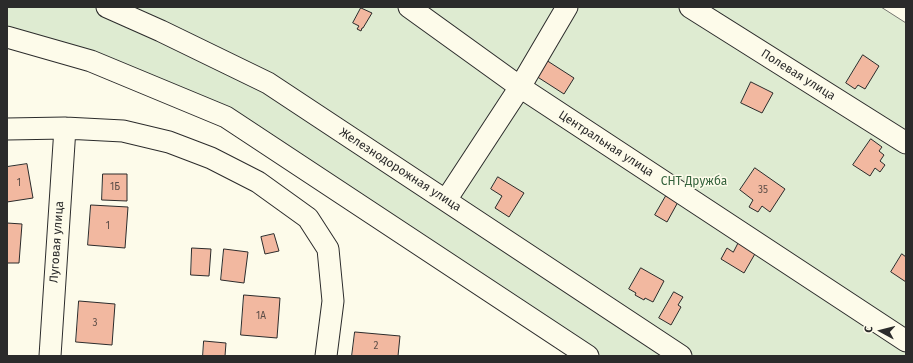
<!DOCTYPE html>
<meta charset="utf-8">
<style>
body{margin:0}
#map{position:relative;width:913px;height:363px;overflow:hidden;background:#fdfbea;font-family:"Fira Sans",sans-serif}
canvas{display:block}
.frame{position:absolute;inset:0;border:8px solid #2b2b2b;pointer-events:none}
.north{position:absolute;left:861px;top:311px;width:40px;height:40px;-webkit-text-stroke:3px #fdfbea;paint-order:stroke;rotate:277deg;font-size:11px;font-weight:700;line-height:16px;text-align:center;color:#2b2b2b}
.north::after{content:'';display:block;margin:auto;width:14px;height:18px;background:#2b2b2b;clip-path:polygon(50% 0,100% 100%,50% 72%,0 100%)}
</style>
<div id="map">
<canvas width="913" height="363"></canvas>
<div class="frame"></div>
<div class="north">С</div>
</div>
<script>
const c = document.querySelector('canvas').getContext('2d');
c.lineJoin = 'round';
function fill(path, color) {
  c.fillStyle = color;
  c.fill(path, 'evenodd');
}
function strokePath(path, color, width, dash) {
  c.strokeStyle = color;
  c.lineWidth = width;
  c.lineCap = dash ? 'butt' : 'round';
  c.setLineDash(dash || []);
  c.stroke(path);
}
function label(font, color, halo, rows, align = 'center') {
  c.font = font + ' "Fira Sans",sans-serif';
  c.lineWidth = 3;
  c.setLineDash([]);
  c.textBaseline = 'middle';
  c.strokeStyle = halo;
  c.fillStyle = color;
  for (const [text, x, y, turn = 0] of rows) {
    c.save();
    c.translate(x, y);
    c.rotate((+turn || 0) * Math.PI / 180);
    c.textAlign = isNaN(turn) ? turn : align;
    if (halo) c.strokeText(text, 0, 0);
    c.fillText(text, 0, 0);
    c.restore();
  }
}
const green = new Path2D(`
 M7,7H881L906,23V356H587L270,152L180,105L7,40Z`);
const building = new Path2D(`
 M361,8L372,13L363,28H362L361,31L357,29L359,26L353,23Z
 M863,55L879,66L865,89L858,85L855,89L846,83Z
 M546,60L574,78L564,94L536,76Z
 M751,82L773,93L762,113L741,103Z
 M871,139L882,147L879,151L884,155L880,161L885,165L880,172L875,168L870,176L853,165Z
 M27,164L33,198L7,202V167Z
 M755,168L785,189L770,212L762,206L758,212L749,207L753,200L740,190Z
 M103,174H127V201L102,200Z
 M498,177L524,193L509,217L495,208L502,196L491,189Z
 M666,196L678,202L667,222L655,215Z
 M91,205L128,207L125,248L88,245Z
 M7,223L22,224L19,263H7Z
 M274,234L279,251L265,254L261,237Z
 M739,242L756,252L744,273L721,259L727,248L733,252Z
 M192,248L211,249L209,276L191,275Z
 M224,249L248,252L244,283L221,280Z
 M902,254L906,257V282L891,272Z
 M641,268L664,281L653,302L645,298L644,300L635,295L636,293L629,289Z
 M674,292L683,297L678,305L681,307L671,325L659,318Z
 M244,295L280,298L277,338L241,335Z
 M79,301L115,304L112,345L76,342Z
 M355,332L400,336L398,356H352Z
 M204,341L226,343L225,356H203Z`);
const minor = new Path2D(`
 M107,7L161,31L268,83L681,356
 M409,7L520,87L906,341
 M690,7L906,143
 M7,37L91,61L226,117L588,356
 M7,129L65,128L123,131L169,142L211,158L258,182L308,218L328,249L333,301L326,356
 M446,200L520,87L567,7
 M50,356L65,128`);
const numberNames = [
 ["1",19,183],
 ["1Б",115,187],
 ["35",763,190],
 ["1",108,226],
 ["1А",261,316],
 ["3",95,323],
 ["2",376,346]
];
const streetNames = [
 ["Полевая улица",798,75,32],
 ["Центральная улица",606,144,33],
 ["Железнодорожная улица",400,170,33],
 ["Луговая улица",57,242,-86]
];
const parkNames = [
 ["СНТ Дружба",694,182]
];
fill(green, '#deebd1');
strokePath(green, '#74746e', 1);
fill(building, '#f2b8a0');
strokePath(building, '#2b2b2b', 1);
strokePath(minor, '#2b2b2b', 23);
strokePath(minor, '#fdfbea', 21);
label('10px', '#5d4e48', null, numberNames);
label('12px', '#2b2b2b', '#fdfbea', streetNames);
label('12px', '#34623c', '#fdfbea', parkNames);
</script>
